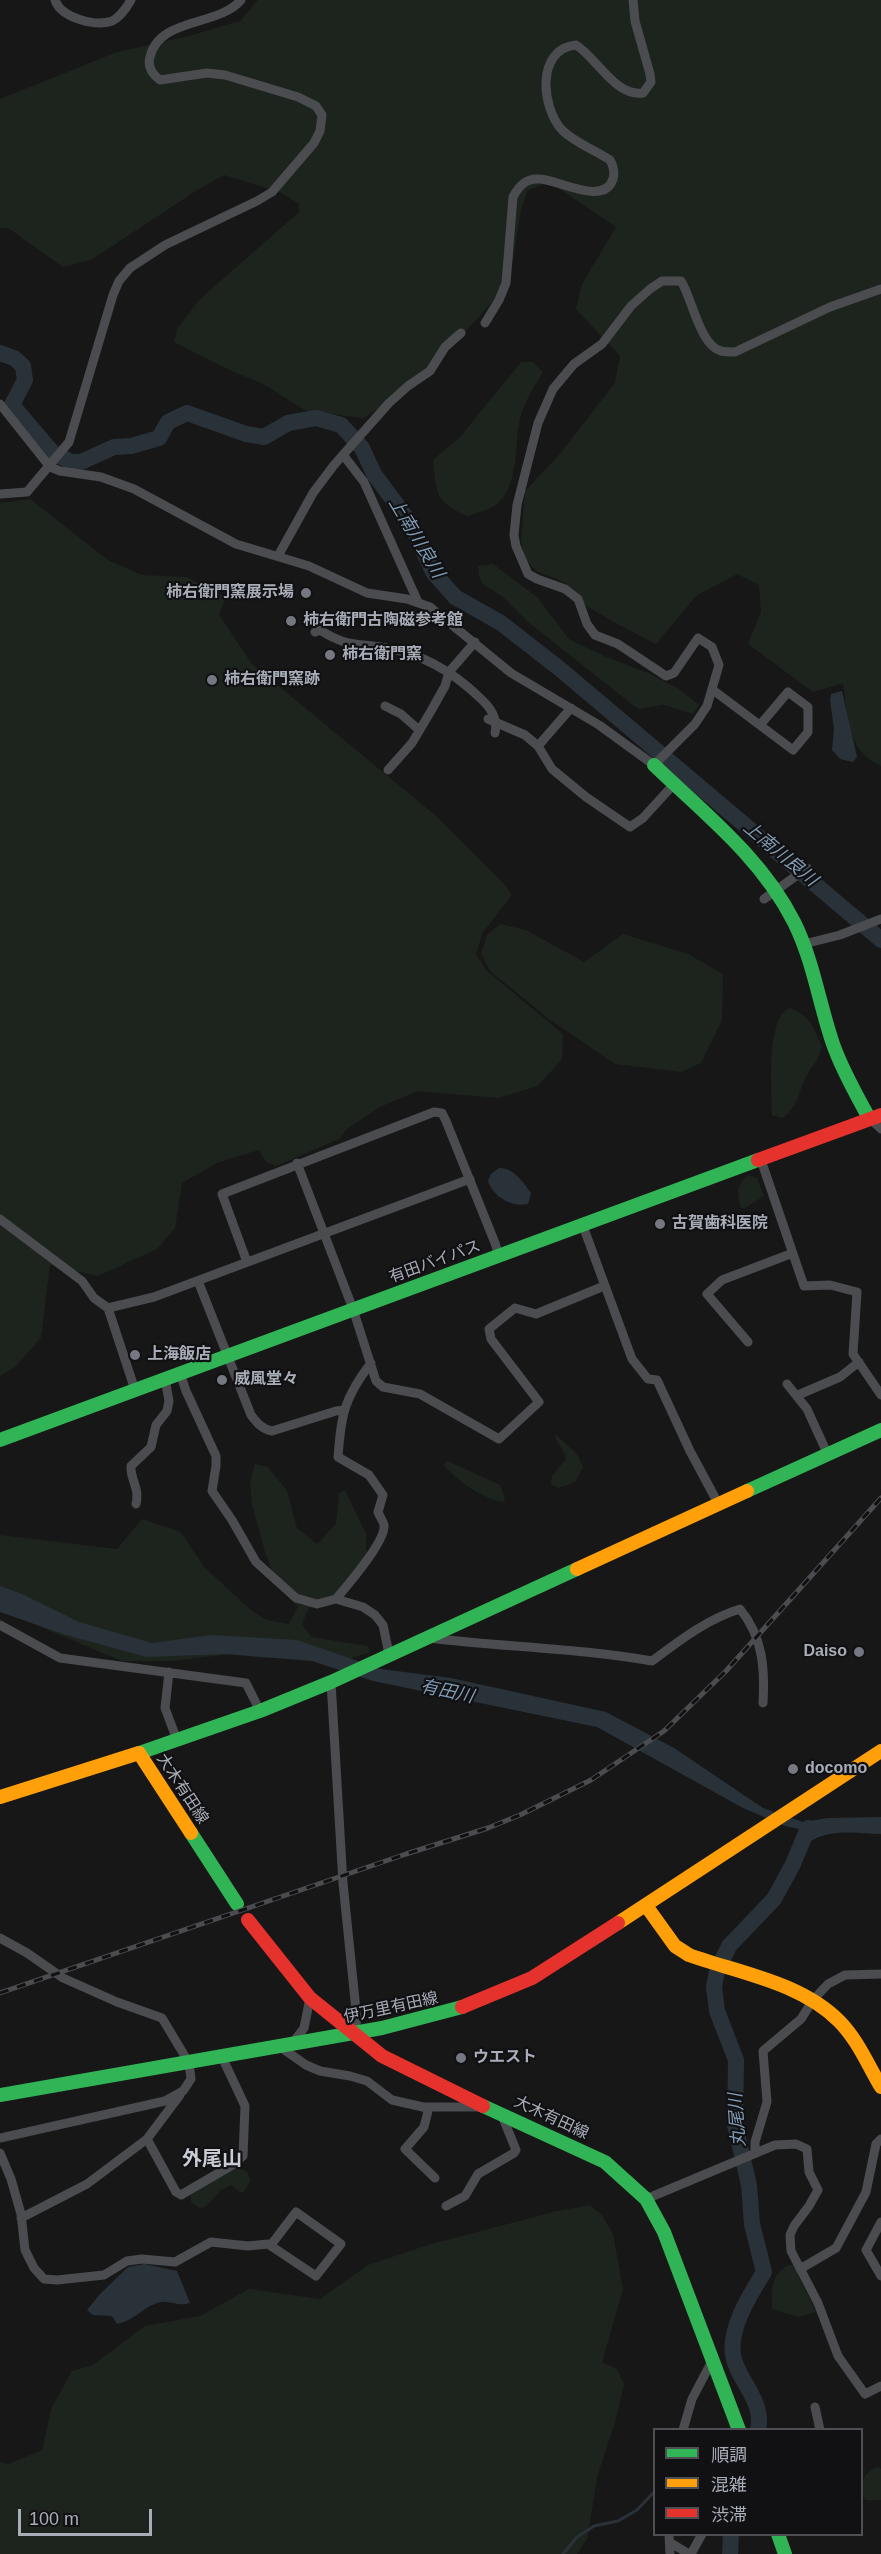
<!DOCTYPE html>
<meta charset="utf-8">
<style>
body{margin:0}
#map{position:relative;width:881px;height:2554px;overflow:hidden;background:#171717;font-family:Helvetica,"Noto Sans JP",sans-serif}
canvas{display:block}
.legend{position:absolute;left:653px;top:2428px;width:210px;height:108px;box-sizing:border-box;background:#111113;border:2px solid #4d4f55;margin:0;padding:8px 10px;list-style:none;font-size:18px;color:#a8adb8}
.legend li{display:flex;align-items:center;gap:12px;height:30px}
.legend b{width:30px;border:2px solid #4d4f55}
.scale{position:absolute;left:18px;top:2509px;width:134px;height:27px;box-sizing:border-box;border:3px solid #a8adb8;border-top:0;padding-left:8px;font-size:18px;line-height:21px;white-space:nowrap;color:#a8adb8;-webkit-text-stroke:4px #111113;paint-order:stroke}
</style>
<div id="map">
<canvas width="881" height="2554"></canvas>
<ul class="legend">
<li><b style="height:8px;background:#30b455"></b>順調</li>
<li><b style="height:8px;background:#ff9f0a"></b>混雑</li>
<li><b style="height:8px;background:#e5322d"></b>渋滞</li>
</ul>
<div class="scale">100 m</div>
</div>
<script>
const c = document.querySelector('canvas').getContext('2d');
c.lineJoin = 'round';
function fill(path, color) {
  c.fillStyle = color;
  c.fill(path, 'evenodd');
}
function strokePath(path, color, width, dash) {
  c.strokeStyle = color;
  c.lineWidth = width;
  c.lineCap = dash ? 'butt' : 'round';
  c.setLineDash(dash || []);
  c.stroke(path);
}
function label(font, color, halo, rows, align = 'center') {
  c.font = font + ' Helvetica,"Noto Sans JP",sans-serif';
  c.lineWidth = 4.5;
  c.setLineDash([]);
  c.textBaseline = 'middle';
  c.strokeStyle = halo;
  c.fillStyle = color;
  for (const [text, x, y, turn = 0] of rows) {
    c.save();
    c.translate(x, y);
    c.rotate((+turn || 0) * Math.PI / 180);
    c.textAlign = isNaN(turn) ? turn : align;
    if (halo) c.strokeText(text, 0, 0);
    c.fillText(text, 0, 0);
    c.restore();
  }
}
const green = new Path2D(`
 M258,0H881V766C846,751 848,716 843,683L813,692L748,644L761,612L759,585L737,574L696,596L656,644L619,625L576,600L566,583L536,571L525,559L521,541L525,491L559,455L615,383L620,356L576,309L582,284L616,227L549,182L527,191L520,214L510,282L426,376L364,418L306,411L265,385L223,367L174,342L177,329L199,300L299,212V204L280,192L224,175L199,189L91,260L63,267L8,228H0V99L117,52L189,36L240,21Z
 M521,362H533L543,372C534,387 524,402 520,419C514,444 520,489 494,506C486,511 475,513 467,516C434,501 437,494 433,460L460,437Z
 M30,499L108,560L142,575L186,577L226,597L219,615L252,664L436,816L505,885L512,895L483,932L476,954L486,970L563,1034L562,1059L538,1086L498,1098L418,1091L380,1107L347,1129L339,1139L276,1166L266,1162L259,1150L219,1162L182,1183L175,1228L157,1249L98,1276L50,1265L41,1338L15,1367L0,1376V503Z
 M493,564L537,597L569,639L604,656L648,673L679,689L699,705L693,714L664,705L638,709L528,622L503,597L483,584L479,576L478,566Z
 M500,924L526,930L584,962L623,934L688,954L723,974L722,1020L701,1063L681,1072L615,1064L549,1019L490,971L481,954L487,935Z
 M790,1008C810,1016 814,1028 822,1047C819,1059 812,1066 806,1077C799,1091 797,1109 782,1118L772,1115C772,1092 765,1017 790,1008Z
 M748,1175L757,1178L764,1196L745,1208H741C737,1193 736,1185 748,1175Z
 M555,1434L577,1454L583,1467L575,1482L558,1488L551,1484L552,1476L566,1459C565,1449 555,1443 555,1434Z
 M448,1461L500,1485L505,1499L503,1502C480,1498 459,1481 443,1465Z
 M255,1464L268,1467L287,1491L297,1528L317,1544L336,1524L339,1493L345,1490L366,1534L367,1562L342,1598L309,1608L302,1625L312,1637L367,1646L370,1652L349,1659L281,1647L264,1658L231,1654L172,1661H122L0,1610V1535L117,1549L142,1519L181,1532L204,1567L252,1611L267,1620L289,1624L298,1607L276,1581L265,1552L252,1504L250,1481Z
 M240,2167L248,2173L250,2181L244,2192H240L231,2185L221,2190L205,2207L199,2208L191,2202V2195L223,2174Z
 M590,2205L602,2215L613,2234L623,2289L602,2362L617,2369L624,2384L616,2419L598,2474L587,2539L577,2554H0V2462L9,2464L42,2450L51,2409L72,2371L93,2365L145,2326L200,2316L249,2289L320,2299L368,2265L428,2245L557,2211Z
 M788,2265H793L816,2312L798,2317L772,2309C772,2290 770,2276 788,2265Z
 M878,2467L881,2469V2500H866L862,2496C861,2481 863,2472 878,2467Z`);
const water = new Path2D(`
 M842,691L857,757L853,762L840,759L832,750L834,729L830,700L831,694Z
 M499,1168C514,1168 523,1182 531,1193L528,1204C513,1208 493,1197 488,1181L491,1174Z
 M0,1586L22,1594L79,1622L152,1643L211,1635L297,1640L381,1669L451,1678L606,1712L674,1748L763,1808L803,1822L828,1818L881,1817V1834C858,1833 828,1828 808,1843L804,1830L785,1826L743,1808L597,1727L373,1681L312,1661L225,1654L147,1657L66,1635L0,1612Z
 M145,2264L177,2271L190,2303C177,2307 171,2300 161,2302C145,2305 134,2321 117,2324L112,2316L93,2315L87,2310L100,2294L128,2267Z`);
const stream = new Path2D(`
 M563,2554L577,2537L594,2526L618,2521L637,2510L654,2492`);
const river = new Path2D(`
 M0,353L14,358L23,366L25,380L12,405L52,452L71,462H81L114,447L131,446L159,438L168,422L187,413L246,434L264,437L288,423L316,418L341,425L362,448L374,474L411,524L433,572L455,597L501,623L560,669L881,940
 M758,2430C765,2401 737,2380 733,2355C729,2327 750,2295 764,2272L752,2224L749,2185L735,2125L736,2060L717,2011L714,1987L717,1971L729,1946L774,1899L793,1864L808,1828
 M730,2554L731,2534`);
const street = new Path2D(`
 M55,0C61,18 96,27 112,21C119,18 127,7 131,0
 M485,323L499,300L506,283L513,197C519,186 526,178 539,179C557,179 604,207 613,179C615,172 614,167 610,160C595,150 575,143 562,130C541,107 536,49 576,45C597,58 615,97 643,93L651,82L650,74L635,21L633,0
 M0,404L50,467L60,471L101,477L134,489L236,544L309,566L367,593L407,599L430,607L511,673L599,725L654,765L695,724L707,706L719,665L712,647L698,638L674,673L666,676L618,644L595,635L587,624L578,599L565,589L537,579L528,574L516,546L514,535L517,505L538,423L553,389L574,364L602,344L631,306L650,289L662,281H681C692,298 700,346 721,351C725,352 731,352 735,352L830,307L881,289
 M344,456L364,482L418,602
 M0,494L27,492L69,442L113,295L119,281L130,268L165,245L257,201L272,192L314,143L320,131L322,115L316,106L298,97L225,75L207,73L160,80C152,74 147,67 150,57C159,17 218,27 241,0
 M278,556L313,493L334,465L389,403L408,386L430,371L445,347L461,333
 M315,632L320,630C346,647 357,643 386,648C423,654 452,671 479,697C490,707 498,717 495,733
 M713,690L793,750L808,732V707L788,692L760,725
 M385,706L401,714L418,729
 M488,719L525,735L538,746L552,769L586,797L630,827L643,818L674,784
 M538,746L571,708
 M388,770L412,743L431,711L445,686L449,672L475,642
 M764,899L807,868
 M804,944L840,935L881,919
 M869,1118L881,1129
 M761,1160L804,1286L830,1285L857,1292L853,1354L881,1395
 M297,1163L353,1309L376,1381L383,1387L420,1394L499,1439L539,1402L491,1339L489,1329L515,1308L536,1314L604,1286
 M0,1219L82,1281L94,1298L108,1308L135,1390
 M583,1226L632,1359L648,1379L657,1380L690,1451L719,1505
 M247,1262L222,1194L434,1112L442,1113L446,1121L495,1243L499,1256
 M198,1281L251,1415C257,1423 262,1429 272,1431L336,1411L344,1410
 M108,1308L154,1297L470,1179
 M748,1342L707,1294L722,1280L793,1253
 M180,1373L186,1391L216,1456V1466L212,1491L232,1520L256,1562L296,1598L317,1604L336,1599L363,1607L375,1615L383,1625L389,1654
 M787,1384L807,1409L828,1455
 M798,1395L840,1377L859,1362
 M136,1504C140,1487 130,1480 131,1466L151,1447L156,1425L167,1411L169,1401L165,1379
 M336,1599C347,1586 386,1541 384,1525C383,1521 379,1515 378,1512L383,1495L369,1475L338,1457C341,1415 344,1398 371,1363
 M0,1625L60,1658L246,1683L260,1711
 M429,1638C503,1647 578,1648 652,1661C679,1641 707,1619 740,1609C763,1637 765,1669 763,1703
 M169,1672L165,1708L177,1740
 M331,1682L343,1883L357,2020L353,2033
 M0,1938L27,1953L63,1978L117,2002L162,2018L189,2063L191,2079L183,2091L165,2101L0,2138
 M292,2044L304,2028L310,1998
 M279,2046L306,2065L320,2071L350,2076L367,2081L392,2100L423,2107H481
 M429,2107L424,2127L405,2149L435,2178
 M147,2139L176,2192L181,2195L234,2164L243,2156L245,2106L222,2057
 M0,2153L11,2179L21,2214L25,2250L34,2268L44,2279L57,2280L104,2275L127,2261L142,2259L175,2262L211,2242L248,2246L268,2244L316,2276L341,2244L296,2212L271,2245
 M755,2153V2142L767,2102L763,2051L801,2019L813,2000L828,1984L845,1975L881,1974
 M646,2199L775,2145L796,2144L807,2149L809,2172L818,2190L809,2206L794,2226L790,2235L791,2251L818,2303L838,2356L865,2394L881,2386
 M446,2206L465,2196L478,2174L514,2153L516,2150L501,2113
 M21,2218L87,2184L147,2139L180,2095
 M881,2222L866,2250L881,2276
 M800,2269L836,2248L866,2192L876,2144L881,2139
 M815,2407L820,2430
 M683,2430L692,2399L712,2361
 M669,2534L670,2554
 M671,2543L689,2554
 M691,2554L702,2534`);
const fast = new Path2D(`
 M654,765C704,813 762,858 794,922C813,960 819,1003 833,1044C842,1070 856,1094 869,1118
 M0,1440L758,1160
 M747,1491L881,1430
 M139,1753L260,1711L331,1682L577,1569
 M191,1833L237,1904
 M0,2095L382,2028L462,2007
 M483,2106L605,2162L646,2199L664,2232L739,2430
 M778,2534L785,2554`);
const slow = new Path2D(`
 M577,1569L747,1491
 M0,1797L139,1753L191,1833
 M647,1907L675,1946L689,1955C739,1973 800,1982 839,2021C857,2039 868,2065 881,2087
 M618,1923L881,1751`);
const jam = new Path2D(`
 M758,1160L881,1115
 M248,1920L310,1998L382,2056L483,2106
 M462,2007L532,1978L618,1923`);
const rail = new Path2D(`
 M0,1993L406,1854L488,1828L520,1815L591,1780L664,1731L726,1671L881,1498`);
const markers = [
 [306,593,6,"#757880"],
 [291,621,6,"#757880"],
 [330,655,6,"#757880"],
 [212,680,6,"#757880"],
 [660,1224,6,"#757880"],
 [135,1355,6,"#757880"],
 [222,1380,6,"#757880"],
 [859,1652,6,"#757880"],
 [793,1769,6,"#757880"],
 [461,2058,6,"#757880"]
];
const poiNames = [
 ["柿右衛門窯展示場",294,593,"right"],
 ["柿右衛門古陶磁参考館",303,621],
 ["柿右衛門窯",342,655],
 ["柿右衛門窯跡",224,680],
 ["古賀歯科医院",672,1224],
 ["上海飯店",147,1355],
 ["威風堂々",234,1380],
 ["Daiso",847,1652,"right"],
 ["docomo",805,1769],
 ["ウエスト",473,2058]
];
const streetNames = [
 ["有田バイパス",435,1262,-20],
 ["大木有田線",182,1789,57],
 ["伊万里有田線",391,2008,-12],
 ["大木有田線",551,2118,25]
];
const waterNames = [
 ["上南川良川",416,538,59],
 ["上南川良川",780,854,40],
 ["有田川",447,1692,12],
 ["丸尾川",738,2120,-94]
];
const quarterNames = [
 ["外尾山",212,2159]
];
fill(green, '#1d241e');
fill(water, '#2a3239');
strokePath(stream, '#2a3239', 3);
strokePath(river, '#2a3239', 16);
strokePath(street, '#4b4c50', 9);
strokePath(fast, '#30b455', 14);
strokePath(slow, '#ff9f0a', 14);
strokePath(jam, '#e5322d', 14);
strokePath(rail, '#4b4c4f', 5);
strokePath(rail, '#111113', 3, [9]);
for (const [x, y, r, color] of markers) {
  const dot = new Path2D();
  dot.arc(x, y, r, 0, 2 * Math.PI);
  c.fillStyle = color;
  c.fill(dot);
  strokePath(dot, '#111113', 2);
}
label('bold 16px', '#a8adb8', '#111113', poiNames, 'left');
label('16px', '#a8adb8', '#111113', streetNames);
label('italic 18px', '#7f9bb3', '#111113', waterNames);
label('bold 20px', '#c9ccd4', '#111113', quarterNames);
</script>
